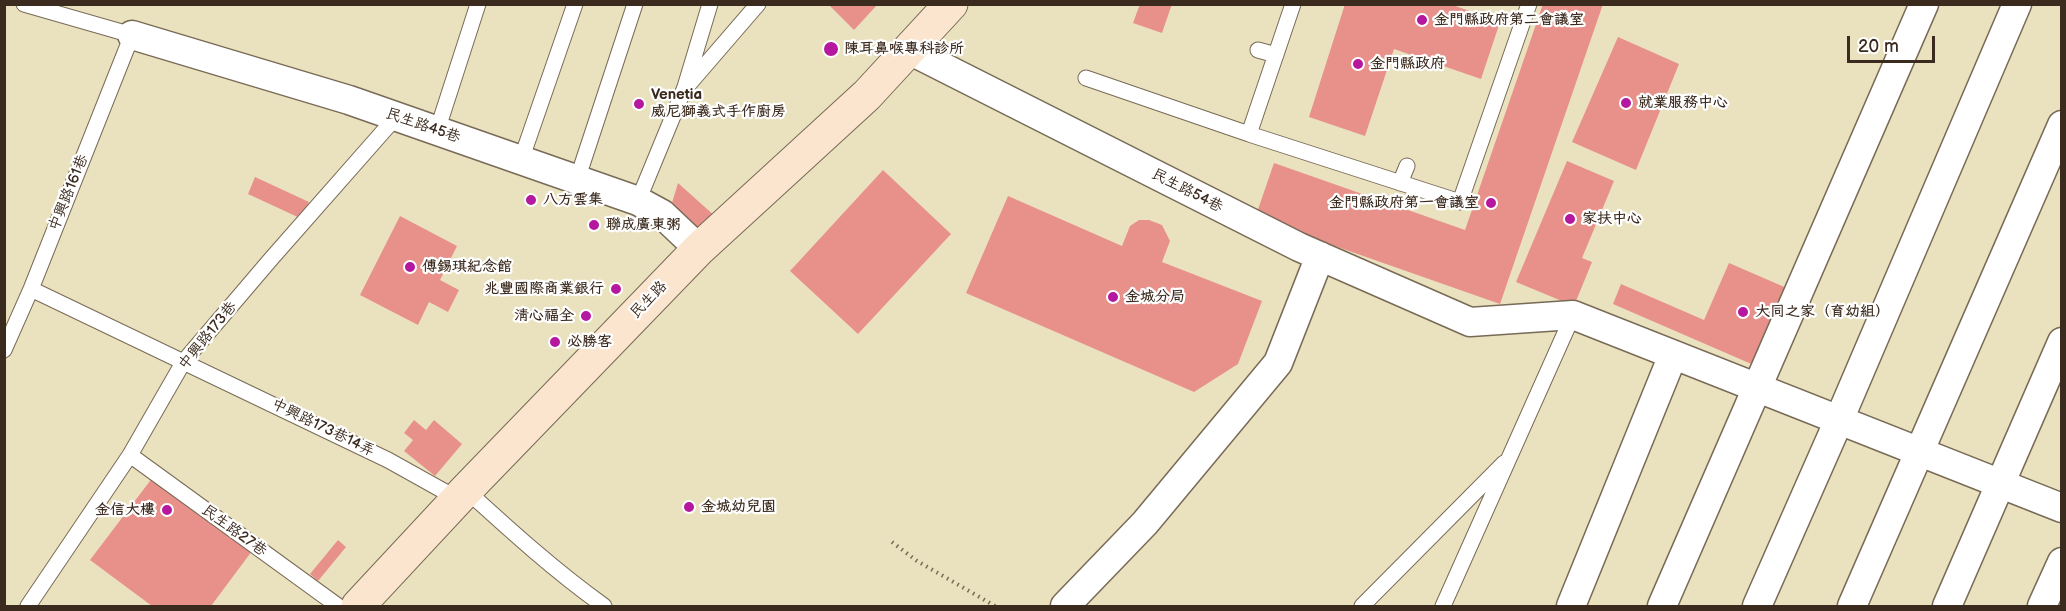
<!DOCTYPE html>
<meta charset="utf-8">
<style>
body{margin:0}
#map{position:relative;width:2066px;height:611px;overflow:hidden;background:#eae2bf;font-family:"Balsamiq Sans",sans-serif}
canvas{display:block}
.frame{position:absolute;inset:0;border:6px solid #3b2a1e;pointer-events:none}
.scale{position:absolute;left:1847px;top:36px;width:88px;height:27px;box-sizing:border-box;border:3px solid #3b2a1e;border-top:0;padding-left:8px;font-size:18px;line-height:21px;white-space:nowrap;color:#3b2a1e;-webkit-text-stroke:4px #fff;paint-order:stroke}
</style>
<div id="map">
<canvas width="2066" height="611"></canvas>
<div class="frame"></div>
<div class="scale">20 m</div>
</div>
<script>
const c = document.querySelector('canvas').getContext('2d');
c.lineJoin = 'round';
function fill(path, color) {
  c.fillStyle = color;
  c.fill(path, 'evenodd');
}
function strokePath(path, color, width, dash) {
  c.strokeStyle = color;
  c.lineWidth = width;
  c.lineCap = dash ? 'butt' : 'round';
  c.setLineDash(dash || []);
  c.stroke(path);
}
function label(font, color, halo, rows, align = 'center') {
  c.font = font + ' "Balsamiq Sans","LXGW WenKai TC",sans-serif';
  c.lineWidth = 4.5;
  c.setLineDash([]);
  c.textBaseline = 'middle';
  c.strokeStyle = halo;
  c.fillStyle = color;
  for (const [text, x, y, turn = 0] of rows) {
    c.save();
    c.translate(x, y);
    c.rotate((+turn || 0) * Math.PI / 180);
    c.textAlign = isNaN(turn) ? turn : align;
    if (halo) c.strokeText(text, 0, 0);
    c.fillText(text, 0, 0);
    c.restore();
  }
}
const building = new Path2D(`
 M828,4H878L854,30Z
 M1140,4H1172L1162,33L1133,23Z
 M1345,4H1450L1500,22L1481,79L1394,49L1365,136L1309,117Z
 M1543,4H1603L1500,304L1255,218L1274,163L1465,230Z
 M1618,37L1679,64L1636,170L1572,142Z
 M1567,161L1614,181L1582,258L1592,262L1574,306L1516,282Z
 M883,170L951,234L858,334L790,271Z
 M255,177L309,202L302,219L248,194Z
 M678,183L726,226L715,237L666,223Z
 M1008,196L1122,246L1130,226L1139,220H1149L1162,225L1170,241L1162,262L1262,301L1238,364L1194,392L966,293Z
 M400,216L457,246L440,280L459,290L448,312L429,302L418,325L360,295Z
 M1729,263L1789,289L1756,366L1613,304L1621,284L1704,320Z
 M414,420L426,430L434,420L462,444L435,476L404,451L413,440L404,433Z
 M156,473L255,547L211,606H152L90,560Z
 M338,540L346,547L318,581L310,574Z`);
const path = new Path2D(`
 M892,542L917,561L995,606`);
const lane = new Path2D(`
 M1293,4L1249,134L1460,202L1529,4
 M1258,50L1276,55
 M1086,78L1249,134
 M689,84L758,4
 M437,131L478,4
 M521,160L575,4
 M577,180L635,4
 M1400,183L1407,166
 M638,201L685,87L710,4
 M31,289L388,460L458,499
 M4,350L31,289L132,35L24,4
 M130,455L338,606
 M466,490C511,531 555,571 604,606
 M28,606L130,455L184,361L271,259L396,117
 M1362,606L1504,463
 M1443,606L1573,315`);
const street = new Path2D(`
 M132,35L349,100L638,201L662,214L699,249
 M909,50L1299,247L1470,322L1573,315L2062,508
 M1065,606L1145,523L1278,363L1320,256
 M1571,606L1673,355
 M1662,606L1924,4
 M1757,606L1839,420L2017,4
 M1852,606L2062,125
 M1947,606L2062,342
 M2042,606L2062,562`);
const secondary = new Path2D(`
 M358,606L466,490L699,249L867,95L951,4`);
const markers = [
 [1422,20,6,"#b5179e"],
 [831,49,8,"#b5179e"],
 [1358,64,6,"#b5179e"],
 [1626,103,6,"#b5179e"],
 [639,104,6,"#b5179e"],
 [531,200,6,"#b5179e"],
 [1491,203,6,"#b5179e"],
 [1570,219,6,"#b5179e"],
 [594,225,6,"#b5179e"],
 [410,267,6,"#b5179e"],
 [616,289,6,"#b5179e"],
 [1113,297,6,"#b5179e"],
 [1743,312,6,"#b5179e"],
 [586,316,6,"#b5179e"],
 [555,342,6,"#b5179e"],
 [689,507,6,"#b5179e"],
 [167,510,6,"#b5179e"]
];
const poiNames = [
 ["金門縣政府第二會議室",1434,20],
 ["陳耳鼻喉專科診所",844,49],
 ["金門縣政府",1370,64],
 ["Venetia",651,95],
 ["威尼獅義式手作廚房",651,112],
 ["就業服務中心",1638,103],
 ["八方雲集",543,200],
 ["金門縣政府第一會議室",1479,203,"right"],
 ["家扶中心",1582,219],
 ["聯成廣東粥",606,225],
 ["傅錫琪紀念館",422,267],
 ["兆豐國際商業銀行",604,289,"right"],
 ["金城分局",1125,297],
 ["大同之家（育幼組）",1755,312],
 ["清心福全",574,316,"right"],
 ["必勝客",567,342],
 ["金城幼兒園",701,507],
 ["金信大樓",155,510,"right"]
];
const streetNames = [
 ["民生路45巷",423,126,19],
 ["民生路54巷",1187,191,27],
 ["中興路161巷",69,193,-68],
 ["民生路",649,300,-46],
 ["中興路173巷",208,336,-51],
 ["中興路173巷14弄",323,428,26],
 ["民生路27巷",234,531,36]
];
fill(building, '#e8918b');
strokePath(lane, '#786a56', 17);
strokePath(street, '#786a56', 31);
strokePath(secondary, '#786a56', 35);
strokePath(path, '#786a56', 4, [1.5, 4.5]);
strokePath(lane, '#fff', 15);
strokePath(street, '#fff', 28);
strokePath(secondary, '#fbe5cf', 33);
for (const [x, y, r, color] of markers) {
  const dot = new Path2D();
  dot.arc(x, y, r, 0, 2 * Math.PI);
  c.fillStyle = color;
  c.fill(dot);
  strokePath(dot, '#fff', 2);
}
label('bold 15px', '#3b2a1e', '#fff', poiNames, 'left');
label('15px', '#3b2a1e', '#fff', streetNames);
</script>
